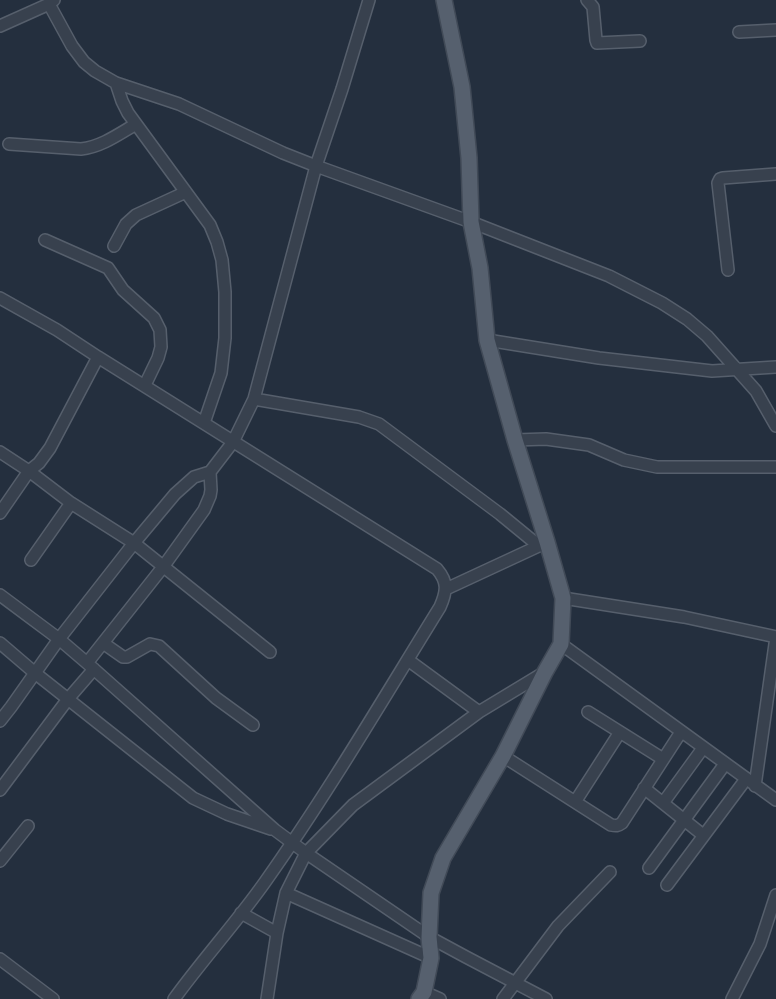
<!DOCTYPE html>
<style>
body{margin:0}
canvas{display:block;background:#242f3e}
</style>
<canvas width="776" height="999"></canvas>
<script>
const c = document.querySelector('canvas').getContext('2d');
c.lineJoin = 'round';
function strokePath(path, color, width, dash) {
  c.strokeStyle = color;
  c.lineWidth = width;
  c.lineCap = dash ? 'butt' : 'round';
  c.setLineDash(dash || []);
  c.stroke(path);
}
const minor = new Path2D(`
 M587,0L593,7L596,40L597,43L640,41
 M49,4L72,46L84,62L95,71L116,83L179,104L283,153L316,166L471,222L609,276L662,303L687,319L707,336L756,391L776,426
 M0,26L49,4L54,0
 M739,32L776,30
 M116,83L122,101L128,113L210,225L217,242L222,260L225,292V338L221,373L204,423
 M9,144L81,149C101,147 119,134 136,124
 M45,240L108,268L123,290L154,318L160,330L161,347L158,358L145,385
 M114,246L126,224L136,215L186,192
 M728,270L718,183L720,179L723,178L776,174
 M0,298L57,330L98,357L437,569C448,582 447,591 440,607C383,699 328,793 265,882C236,923 203,959 174,999
 M487,340L599,358L712,371L776,367
 M254,399L359,417L379,424L500,514L539,546
 M515,440L546,439L589,445L624,460L657,467H776
 M0,452L29,471L71,503L134,543L270,652
 M0,513L29,471L39,463L50,448L98,357
 M31,560L71,503
 M446,589L543,544
 M0,595L59,639L87,663L275,830L306,853L429,937L466,957L546,999
 M563,598L684,617L776,637
 M0,643L35,673L193,798L227,814L271,829
 M103,643L123,657H127L150,644L159,646L216,698L253,725
 M561,644L776,800
 M408,660L479,712
 M87,663L163,567L204,510L210,496L211,490L210,472L233,442L254,399L316,166L342,89L369,0
 M588,712L663,759
 M0,721L11,707L59,639L134,543L175,494L194,477L210,472
 M503,756L611,825C616,826 618,826 622,823L681,732
 M755,786L776,637
 M644,788L703,835
 M0,790L68,699L94,669
 M575,802L620,732
 M663,803L703,748
 M0,861L28,826
 M649,868L725,764
 M667,885L746,779
 M286,893L431,958
 M241,913L277,933
 M0,959L53,999
 M424,992L440,999
 M267,999L277,933L286,893L306,853L353,805L479,712L545,672
 M503,999L558,926L610,872
 M732,999L760,944L776,895`);
const major = new Path2D(`
 M419,999L424,992L431,958L429,937L431,893L443,858L503,756L545,672L561,644L563,598L547,542L515,440L487,340L480,268L471,222L469,158L462,87L444,0`);
strokePath(minor, '#565f6c', 14);
strokePath(major, '#414a57', 18);
strokePath(minor, '#38414e', 11);
strokePath(major, '#56606e', 15);
</script>
